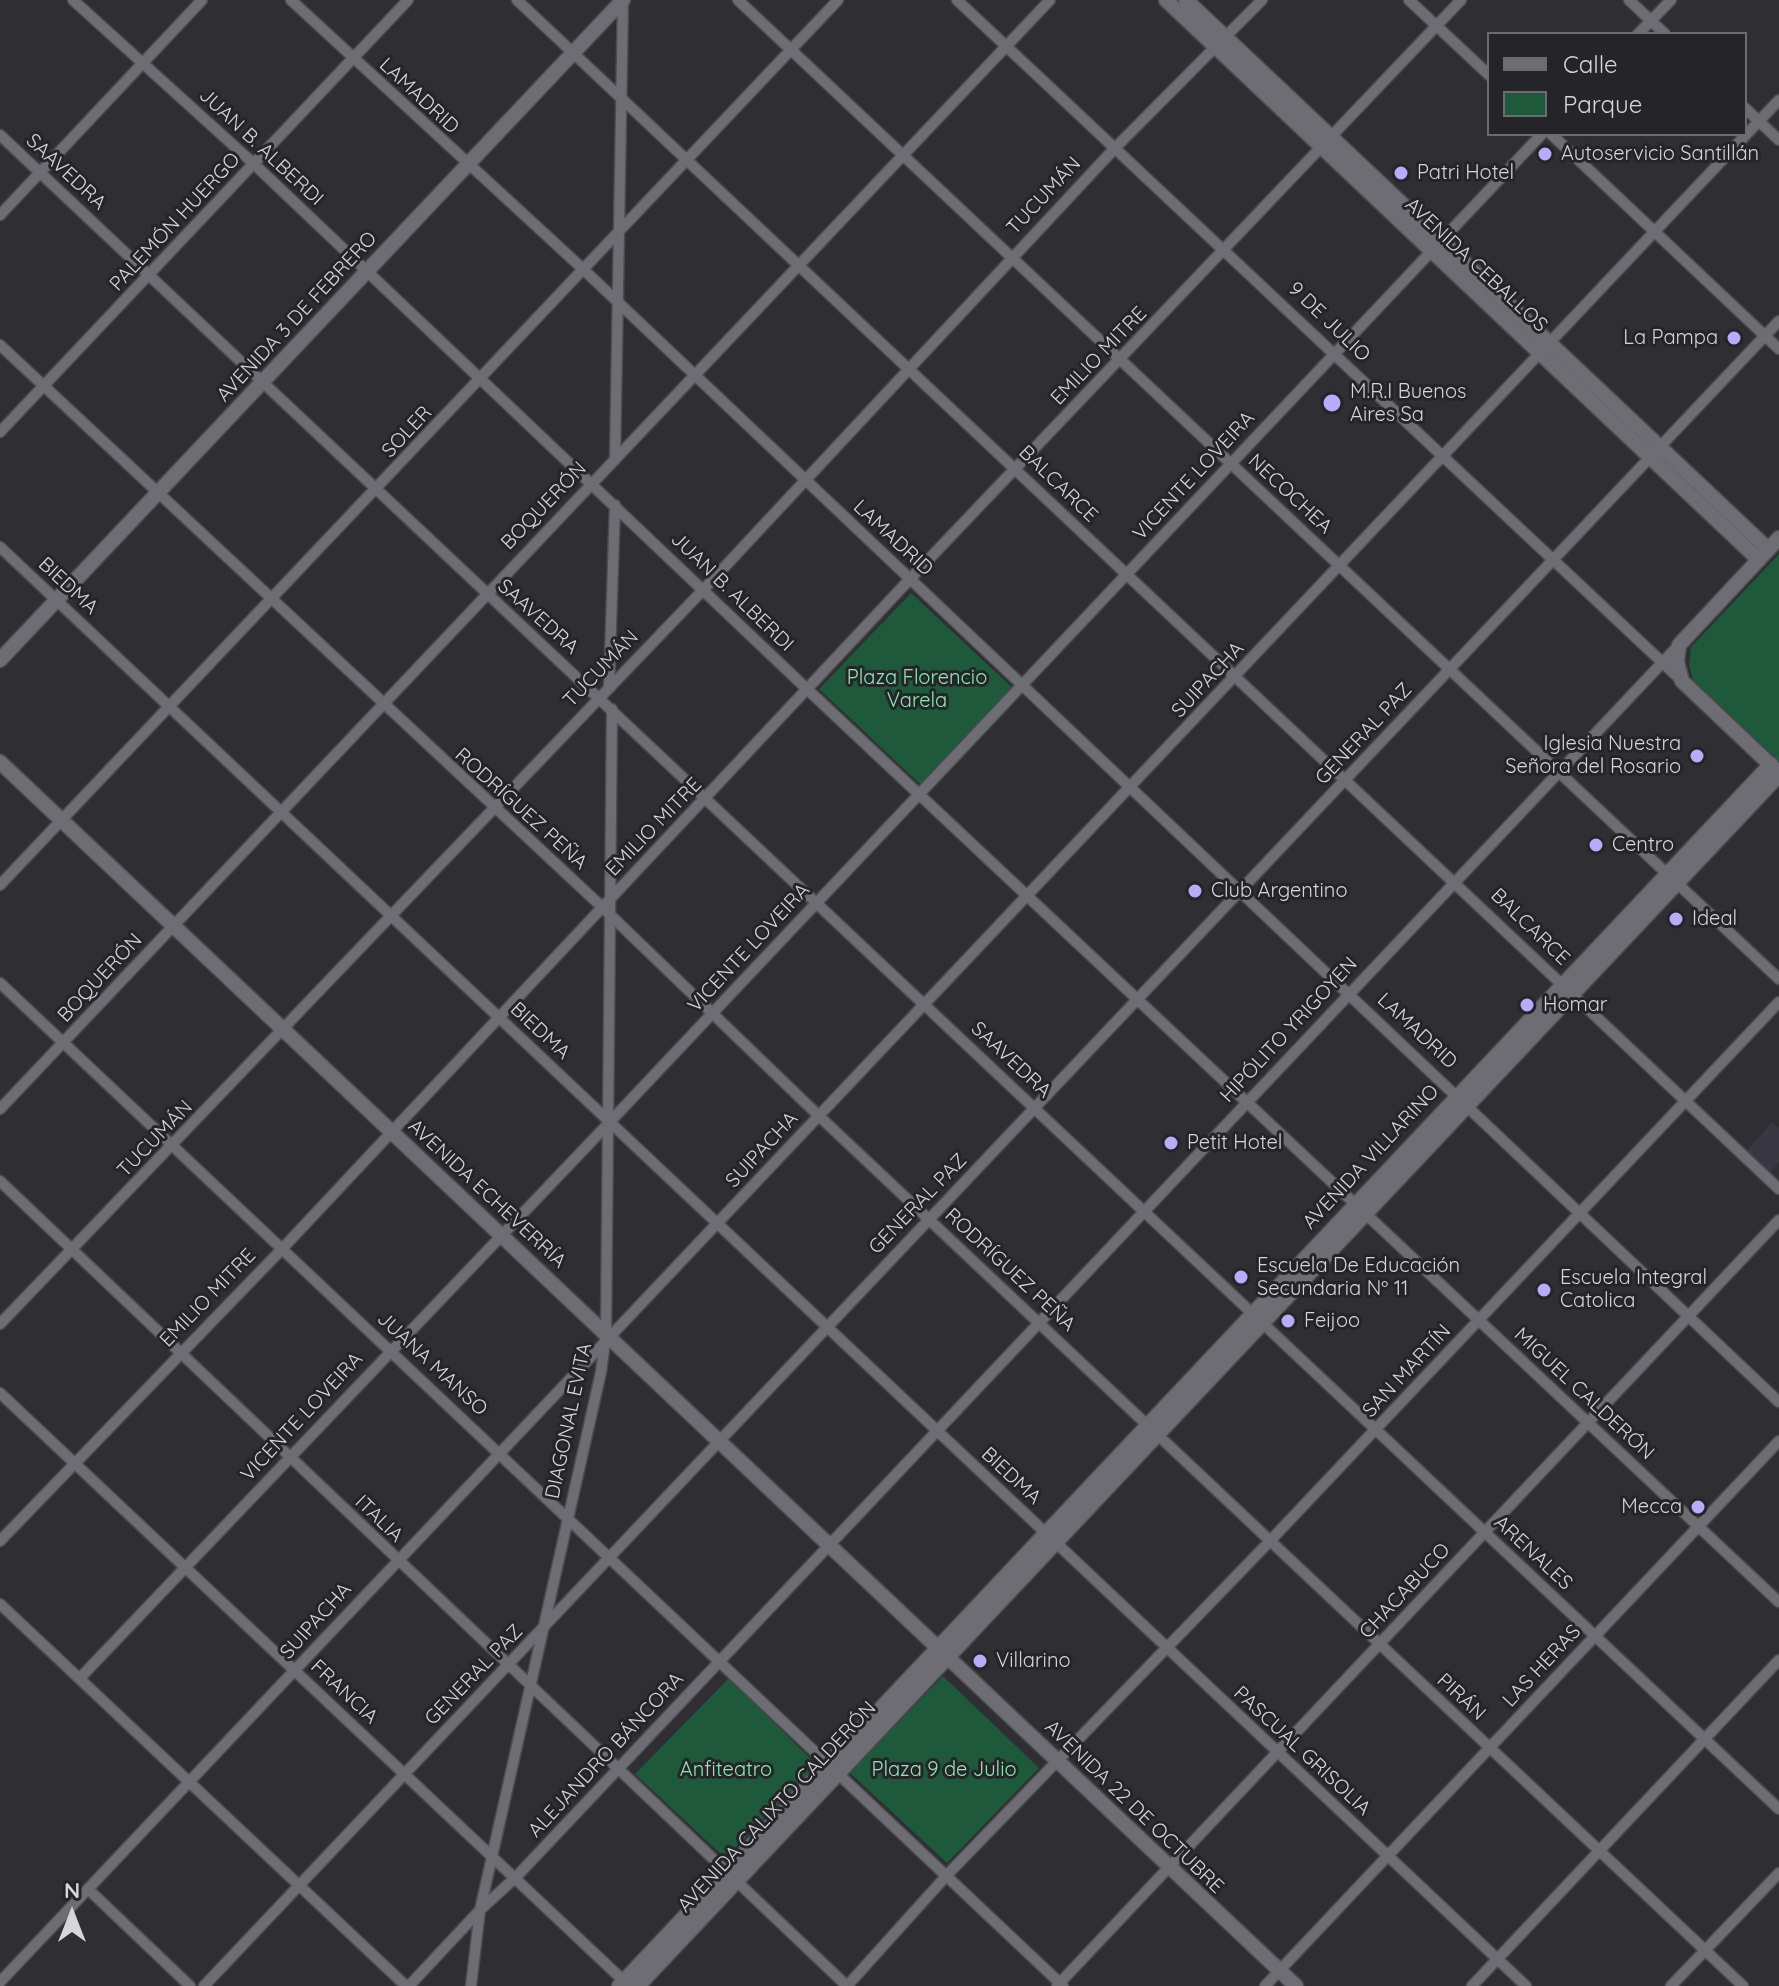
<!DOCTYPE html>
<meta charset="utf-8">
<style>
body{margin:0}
#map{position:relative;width:1779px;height:1986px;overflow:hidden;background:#2f2e33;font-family:Quicksand,sans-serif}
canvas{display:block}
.legend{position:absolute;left:1487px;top:32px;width:260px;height:104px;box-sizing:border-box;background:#252429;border:2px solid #6c6b6f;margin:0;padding:10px 14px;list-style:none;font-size:24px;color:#d6d5d8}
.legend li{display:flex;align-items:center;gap:16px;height:40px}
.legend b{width:40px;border:2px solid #6c6b6f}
.north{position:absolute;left:32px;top:1874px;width:80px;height:80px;-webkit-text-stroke:6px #252429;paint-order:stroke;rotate:0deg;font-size:22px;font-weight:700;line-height:32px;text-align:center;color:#d6d5d8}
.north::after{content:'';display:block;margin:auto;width:28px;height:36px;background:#d6d5d8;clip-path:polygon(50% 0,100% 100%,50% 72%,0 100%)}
</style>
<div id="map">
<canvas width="1779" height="1986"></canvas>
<ul class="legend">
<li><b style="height:10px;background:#6e6d73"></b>Calle</li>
<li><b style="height:22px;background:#1d593a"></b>Parque</li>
</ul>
<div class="north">N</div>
</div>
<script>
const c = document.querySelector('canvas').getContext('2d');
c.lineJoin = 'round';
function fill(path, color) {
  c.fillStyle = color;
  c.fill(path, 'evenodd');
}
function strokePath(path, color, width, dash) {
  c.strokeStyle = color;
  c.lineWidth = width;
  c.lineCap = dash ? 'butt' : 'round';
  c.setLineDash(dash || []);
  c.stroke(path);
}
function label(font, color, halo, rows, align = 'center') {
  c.font = font + ' Quicksand,sans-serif';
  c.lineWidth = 6;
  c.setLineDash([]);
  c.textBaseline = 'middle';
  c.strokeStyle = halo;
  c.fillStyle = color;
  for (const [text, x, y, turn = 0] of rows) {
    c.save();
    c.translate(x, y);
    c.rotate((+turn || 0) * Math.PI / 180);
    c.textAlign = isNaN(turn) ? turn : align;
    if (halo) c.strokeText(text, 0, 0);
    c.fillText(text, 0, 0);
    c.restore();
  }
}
const built = new Path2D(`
 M1772,1122L1779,1128V1162L1769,1174L1745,1153Z`);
const green = new Path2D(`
 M1779,554V761L1693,680L1689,665L1691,647Z
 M911,593L1015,690L922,786L819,689Z
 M943,1676L1039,1768L947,1863L849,1772Z
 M729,1678L817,1765L725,1858L635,1774Z`);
const minor = new Path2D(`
 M73,0L254,164L808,690L1779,1602
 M291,0L584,270L1779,1402
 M517,0L1779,1189
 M738,0L1779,979
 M957,0L1680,679
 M1409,0L1489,75
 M1629,0L1665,34
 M1638,34L1671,0
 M1745,108L1779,140
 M1551,134L1779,349
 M0,135L1779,1809
 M0,215L202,0
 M0,345L602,907L819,1116L1743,1986
 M0,432L408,0
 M615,460L623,0
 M0,547L1526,1986
 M609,686L615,505
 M0,885L838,0
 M0,983L1063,1986
 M0,1109L1050,0
 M0,1181L847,1986
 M0,1324L704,589L1115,148L1262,0
 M0,1393L627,1984
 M0,1541L282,1249L910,579L1461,0
 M0,1604L406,1986
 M80,1678L607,1125L1542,134
 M88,1889L190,1986
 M0,1982L1779,100
 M204,1986L1779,321
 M409,1986L480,1910L516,1877L1679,645
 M471,1986L480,1910L601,1372L606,1334L612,709
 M847,1986L948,1874L1270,1541L1779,1002
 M1057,1986L1779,1220
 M1265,1986L1779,1441
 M1472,1986L1779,1660
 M1671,1986L1779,1873`);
const secondary = new Path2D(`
 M1166,0L1759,560
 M1186,0L1768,549
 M0,660L623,0
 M0,762L1296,1986
 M1775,769L1682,681L1677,662L1679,645L1779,538
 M619,1986L1771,764
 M638,1986L1779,775`);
const markers = [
 [1545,154,8,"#b9abf7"],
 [1401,173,8,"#b9abf7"],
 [1734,338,8,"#b9abf7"],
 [1332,403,10,"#b9abf7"],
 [1697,756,8,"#b9abf7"],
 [1596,845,8,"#b9abf7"],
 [1195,891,8,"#b9abf7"],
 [1676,919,8,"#b9abf7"],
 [1527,1005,8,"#b9abf7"],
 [1171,1143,8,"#b9abf7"],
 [1241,1277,8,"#b9abf7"],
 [1544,1290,8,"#b9abf7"],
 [1288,1321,8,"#b9abf7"],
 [1698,1507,8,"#b9abf7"],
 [980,1661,8,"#b9abf7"]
];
const streetNames = [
 ["LAMADRID",419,96,43],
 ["JUAN B. ALBERDI",261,147,43],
 ["SAAVEDRA",66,172,43],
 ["TUCUMÁN",1044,196,-47],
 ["PALEMÓN HUERGO",175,222,-47],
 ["AVENIDA CEBALLOS",1476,265,43],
 ["AVENIDA 3 DE FEBRERO",297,317,-47],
 ["9 DE JULIO",1329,322,44],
 ["EMILIO MITRE",1099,356,-46],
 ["SOLER",407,432,-47],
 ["VICENTE LOVEIRA",1194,476,-47],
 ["BALCARCE",1058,484,44],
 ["NECOCHEA",1290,494,43],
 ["BOQUERÓN",544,506,-46],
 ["LAMADRID",893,538,43],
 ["BIEDMA",68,586,43],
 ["JUAN B. ALBERDI",732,592,44],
 ["SAAVEDRA",538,617,42],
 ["TUCUMÁN",601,669,-46],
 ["SUIPACHA",1208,680,-47],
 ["GENERAL PAZ",1364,734,-47],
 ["RODRÍGUEZ PEÑA",521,809,42],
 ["EMILIO MITRE",654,827,-46],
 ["BALCARCE",1530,927,44],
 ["VICENTE LOVEIRA",749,948,-47],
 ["BOQUERÓN",100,978,-47],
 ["HIPÓLITO YRIGOYEN",1289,1030,-47],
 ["BIEDMA",540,1031,43],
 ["LAMADRID",1417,1031,43],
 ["SAAVEDRA",1011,1060,43],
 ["TUCUMÁN",155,1139,-46],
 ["SUIPACHA",762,1150,-47],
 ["AVENIDA VILLARINO",1371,1157,-47],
 ["AVENIDA ECHEVERRÍA",487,1194,43],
 ["GENERAL PAZ",918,1204,-46],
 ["RODRÍGUEZ PEÑA",1010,1270,43],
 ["EMILIO MITRE",208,1298,-46],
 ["JUANA MANSO",432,1364,43],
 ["SAN MARTÍN",1407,1371,-47],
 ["MIGUEL CALDERÓN",1584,1394,43],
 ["VICENTE LOVEIRA",302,1417,-47],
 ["DIAGONAL EVITA",569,1421,-78],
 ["BIEDMA",1011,1476,43],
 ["ITALIA",379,1519,44],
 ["ARENALES",1533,1553,43],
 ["CHACABUCO",1405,1591,-47],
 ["SUIPACHA",316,1621,-48],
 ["LAS HERAS",1542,1666,-47],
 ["GENERAL PAZ",474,1675,-46],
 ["FRANCIA",344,1692,43],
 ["PIRÁN",1461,1697,43],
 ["PASCUAL GRISOLIA",1302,1751,43],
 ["ALEJANDRO BÁNCORA",606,1755,-47],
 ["AVENIDA CALIXTO CALDERÓN",777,1807,-47],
 ["AVENIDA 22 DE OCTUBRE",1134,1807,44]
];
const poiNames = [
 ["Autoservicio Santillán",1561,154],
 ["Patri Hotel",1417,173],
 ["La Pampa",1718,338,"right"],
 ["M.R.I Buenos",1350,392],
 ["Aires Sa",1350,415],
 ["Iglesia Nuestra",1681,744,"right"],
 ["Señora del Rosario",1681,767,"right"],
 ["Centro",1612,845],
 ["Club Argentino",1211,891],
 ["Ideal",1692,919],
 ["Homar",1543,1005],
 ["Petit Hotel",1187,1143],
 ["Escuela De Educación",1257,1266],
 ["Secundaria Nº 11",1257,1289],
 ["Escuela Integral",1560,1278],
 ["Catolica",1560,1301],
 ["Feijoo",1304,1321],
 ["Mecca",1682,1507,"right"],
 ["Villarino",996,1661]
];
const parkNames = [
 ["Plaza Florencio",917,678],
 ["Varela",917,701],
 ["Anfiteatro",726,1770],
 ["Plaza 9 de Julio",944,1770]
];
fill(built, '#383742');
fill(green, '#1d593a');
strokePath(minor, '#4c4b50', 13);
strokePath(secondary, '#4c4b50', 17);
strokePath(minor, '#6e6d73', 10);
strokePath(secondary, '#6e6d73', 14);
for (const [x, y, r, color] of markers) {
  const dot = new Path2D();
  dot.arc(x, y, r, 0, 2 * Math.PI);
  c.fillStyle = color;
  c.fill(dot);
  strokePath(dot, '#252429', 3);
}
label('20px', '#d6d5d8', '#252429', streetNames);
label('20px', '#d6d5d8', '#252429', poiNames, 'left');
label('20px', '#86ebb1', '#252429', parkNames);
</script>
